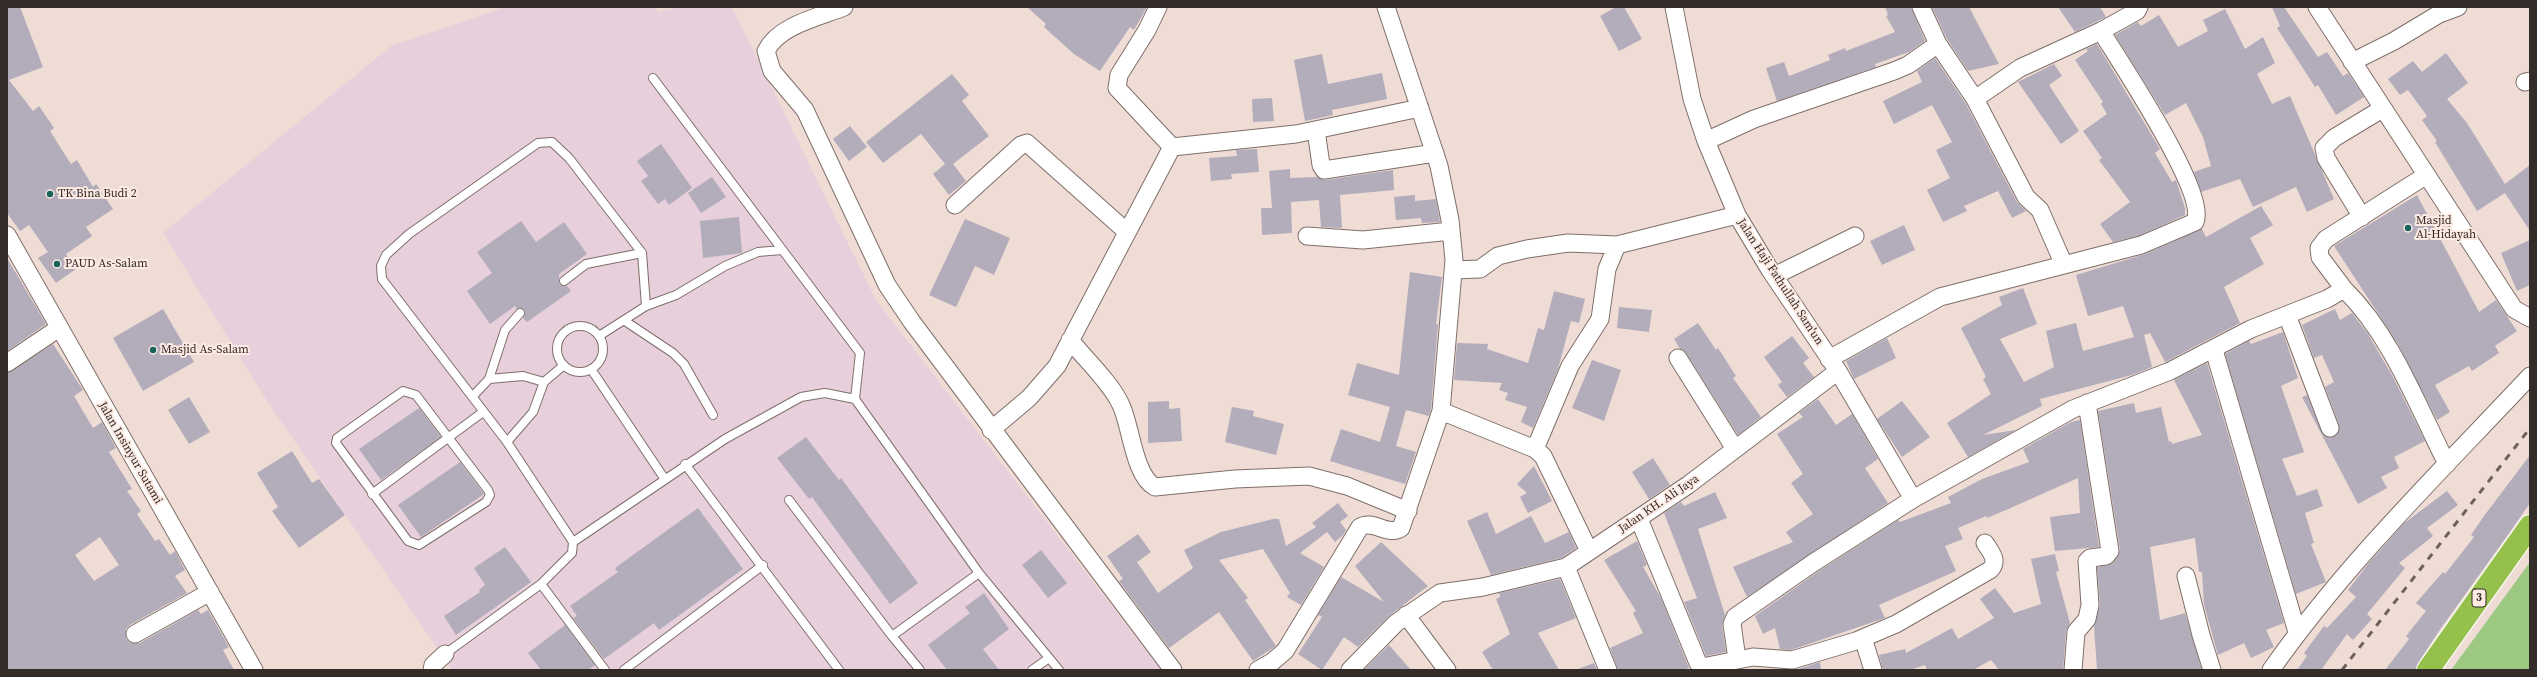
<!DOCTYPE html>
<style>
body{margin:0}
#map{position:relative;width:2537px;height:677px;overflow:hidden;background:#efddd5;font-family:"Source Serif 4",serif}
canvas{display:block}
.frame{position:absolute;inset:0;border:8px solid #332c29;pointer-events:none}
</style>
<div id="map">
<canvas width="2537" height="677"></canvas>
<div class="frame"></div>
</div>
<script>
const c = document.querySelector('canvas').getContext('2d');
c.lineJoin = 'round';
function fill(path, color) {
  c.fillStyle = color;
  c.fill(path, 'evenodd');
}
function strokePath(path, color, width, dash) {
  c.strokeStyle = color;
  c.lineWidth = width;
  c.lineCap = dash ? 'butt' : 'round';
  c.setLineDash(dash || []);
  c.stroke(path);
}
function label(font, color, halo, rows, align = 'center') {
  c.font = font + ' "Source Serif 4",serif';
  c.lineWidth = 4;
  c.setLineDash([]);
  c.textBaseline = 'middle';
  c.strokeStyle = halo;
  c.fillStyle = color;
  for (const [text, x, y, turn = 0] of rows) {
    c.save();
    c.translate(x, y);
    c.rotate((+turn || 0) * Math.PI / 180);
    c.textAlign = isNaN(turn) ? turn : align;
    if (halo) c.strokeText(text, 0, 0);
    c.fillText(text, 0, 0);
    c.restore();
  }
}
const industrial = new Path2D(`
 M505,7H655L659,12L681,7H732L876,300L1161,670H452L267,401L163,233L391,46Z`);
const green = new Path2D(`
 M2530,562V670H2451Z`);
const building = new Path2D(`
 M7,7H20L43,67L9,80L33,111L39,106L54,128L50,131L71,164L77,160L93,187L96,184L113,209L86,227L92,236L66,254L76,269L56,283L38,258L48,252L29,225L20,231L7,213Z
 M1027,7H1147L1134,30L1130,27L1100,71L1074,54L1044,27L1046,24Z
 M1616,7H1624L1642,39L1619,51L1600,16Z
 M1885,7H1911L1925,41L1909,52L1875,64L1876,67L1777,101L1766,68L1784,62L1789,76L1830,60L1828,55L1845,48L1846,51L1895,32L1886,16L1888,15Z
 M1932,7H1969L1999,64L1968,71L1947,39Z
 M2058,7H2100L2106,17L2075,32Z
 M2272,7H2284L2318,57L2327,52L2343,76L2348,73L2364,97L2336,115L2318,85L2315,87L2277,28L2280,26Z
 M2225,9L2245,49L2263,37L2275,63L2257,74L2272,104L2290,96L2334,199L2307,212L2296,187L2253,207L2240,179L2201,192L2194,172L2211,166L2203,137L2186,103L2165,115L2115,35L2138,22L2141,26L2159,15L2178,47L2208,31L2203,20Z
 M2097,44L2160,149L2155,153L2172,182L2176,180L2185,208V215L2138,236L2113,242L2100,224L2130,202L2099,160L2102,158L2083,131L2107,114L2101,104L2103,102L2075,60L2088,51L2086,49Z
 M2446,53L2468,83L2447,99L2467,123L2505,184L2530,165V231L2505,193L2477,211L2435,142L2437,141L2422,120L2427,116L2408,90L2400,95L2388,79L2413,61L2422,72Z
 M1322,54L1328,84L1382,73L1387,99L1332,110L1333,115L1305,121L1294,60Z
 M1935,58L1966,104L2017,202L2026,211L2012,218L1998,191L1964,206L1967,211L1943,222L1927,190L1950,178L1936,150L1952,142L1932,105L1894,124L1883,101L1922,82L1917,71Z
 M2054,64L2062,76L2049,85L2079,131L2061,144L2018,82Z
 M952,74L969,95L962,101L989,136L953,164L966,181L949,195L933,174L945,164L921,134L883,163L866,142Z
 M1272,98L1274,121L1253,122L1252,99Z
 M850,126L867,147L849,161L833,139Z
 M661,144L692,188L669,205L665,199L658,204L641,181L648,176L637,161Z
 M1257,149L1259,172L1231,174L1232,179L1211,181L1209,158L1237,156L1236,150Z
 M1290,169V178L1317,177L1325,180L1393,170L1394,190L1340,195L1342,228L1321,227L1319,200L1291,202L1292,233L1262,235L1261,208H1272L1269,171Z
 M712,177L726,197L701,213L688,193Z
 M1415,195V201L1436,199L1440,222L1422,223L1421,218L1396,220L1394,197Z
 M2417,195L2479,312L2496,300L2517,331L2495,346L2499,353L2472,371L2469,366L2435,385L2450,412L2437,420L2398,344L2334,246Z
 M2261,206L2273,225L2250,238L2264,264L2224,287L2240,323L2165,362L2150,333L2144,335L2152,367L2132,375L2040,399L2042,406L1983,435L2016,430L1968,457L1947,423L1991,394L1983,379L1986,377L1961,328L2002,305L1999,297L2023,288L2037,324L2000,339L2024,382L2054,367L2046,331L2076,323L2083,351L2134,337L2123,306L2088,316L2076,275L2145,254L2202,229L2206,237Z
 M739,217L742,253L703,258L700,221Z
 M965,219L1010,238L994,275L975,266L956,307L929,295Z
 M521,221L536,242L564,222L587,254L559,274V284L567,286L571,291L527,322L523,318L525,314L524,309H517L515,306L490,324L467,291L492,273L477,252Z
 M1904,225L1915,250L1882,265L1870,241Z
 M2530,240V285L2517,291L2501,253Z
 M7,258L46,324L7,351Z
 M1410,272L1442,277L1436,324H1438L1431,409L1429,416L1406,410L1396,446L1416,452L1405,484L1330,461L1341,429L1380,442L1390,407L1348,395L1357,363L1399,375Z
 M1554,291L1585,299L1579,323L1571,321L1558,369L1533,428L1521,422L1527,407L1505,400L1508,393L1499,390L1502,383L1454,380L1457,343L1488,344L1487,349L1528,363L1538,328L1544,330Z
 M1619,307L1652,310L1649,332L1617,328Z
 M163,309L194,362L143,391L113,338Z
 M2335,309L2340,320L2352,313L2368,334L2393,377L2425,441L2394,457L2399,468L2381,477L2387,488L2358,504L2302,397L2307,395L2323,435L2329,438L2337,435L2339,424L2325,387L2334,382L2322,355L2314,358L2302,325Z
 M1698,323L1716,350L1718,348L1736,376L1733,378L1761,417L1738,435L1686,353L1680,349L1674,339Z
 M2283,332L2298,378L2281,386L2304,452L2282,459L2297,496L2317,489L2323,506L2305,513L2314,543L2311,544L2326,582L2296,594L2225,354L2249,341L2251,344Z
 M1792,336L1809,358L1803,363L1814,377L1787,397L1778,385L1782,382L1764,357Z
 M1887,338L1896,358L1854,379L1846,361Z
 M53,344L83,390L74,396L93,428L102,422L116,448L109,452L132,489L127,491L141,511L137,514L155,541L159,539L170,555L175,551L185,570L175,576L187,593L130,625L126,629V639L130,643H140L198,610L201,614L208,610L229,647L223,650L234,670H7V373ZM100,537L119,565L94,581L75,555Z
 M1592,360L1621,370L1604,421L1572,408Z
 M2207,363L2284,623L2266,630L2274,647L2251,658L2244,643L2218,655L2204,605L2202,572H2199L2195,538L2150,547L2160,620L2185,613L2202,670H2097L2094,626L2100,605L2097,567L2113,563L2120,550L2098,411L2134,403L2136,413L2161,407L2169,442L2171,441L2172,444L2202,435L2174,380Z
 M189,397L210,432L189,444L168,410Z
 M1818,399L1836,425L1852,414L1878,459L1865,468L1888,503L1747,597L1733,567L1793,542L1786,532L1813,514L1791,483L1803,474L1777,434L1803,417L1799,413Z
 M1169,401V409L1180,408L1182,441L1148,443V402Z
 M1902,401L1930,437L1902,457L1877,419Z
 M1232,407L1254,411L1253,416L1284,424L1276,455L1225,442Z
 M419,408L441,437L381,480L359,449Z
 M2080,420L2099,547L2055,551L2050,517L2080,513L2078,478L2006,510L1987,518L1986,516L1958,528L1963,539L1945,546L1956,571L1879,605L1885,618L1791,650L1780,649L1775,628L1763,634L1755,616L1819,571L1898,520L1900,522L1951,503L1948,497L1982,479L2029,462L2023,449L2071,422Z
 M806,437L839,480L841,478L918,583L890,604L812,497L809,499L777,458Z
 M292,451L312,483L319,479L345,515L299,548L272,511L278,507L257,473Z
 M2530,455V503L2510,532L2441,628L2418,663L2416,670H2385L2409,639L2406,636L2426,611L2416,603L2443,572L2445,574L2474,537L2471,535L2484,516Z
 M1653,458L1670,485L1649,499L1632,472Z
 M460,462L484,494L421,537L398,505Z
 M1534,466L1552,501L1528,513L1520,497L1527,493L1517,484Z
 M2447,491L2458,505L2427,528L2433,536L2399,563L2405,568L2367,614L2372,619L2353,640L2347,634L2321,670H2297L2307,656L2304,653L2324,626L2327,628L2356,597L2348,590L2368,564L2403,524Z
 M1715,492L1727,518L1698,529L1725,615L1722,625L1726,652L1706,656L1684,602L1697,598L1664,513L1681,502L1684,506Z
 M1338,503L1348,516L1340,522L1346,530L1343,535L1335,542L1327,532L1300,553L1324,567L1301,605L1287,597L1290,593L1263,549L1219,560L1248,598L1245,600L1276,646L1253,661L1219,612L1169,648L1119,581L1123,579L1107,556L1138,534L1151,552L1137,562L1158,593L1193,568L1184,550L1221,532L1273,519H1279L1286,546L1316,527L1312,523Z
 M698,508L743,569L659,630L654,623L604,659L573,618L577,616L570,606L618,572L615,568Z
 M1487,512L1496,534L1531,516L1545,543L1569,532L1576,548L1561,558L1491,575L1467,521Z
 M1637,541L1647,565L1643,567L1661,598L1689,668L1682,670H1618L1610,648L1643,633L1633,613L1636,611L1604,560Z
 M1381,542L1428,586L1389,616L1358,647L1344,637L1322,670L1298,654L1322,617L1318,615L1341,577L1384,602L1355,566Z
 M505,547L531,582L456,635L444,616L480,592L479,590L485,585L474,568Z
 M1041,550L1067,583L1048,598L1022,565Z
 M2055,554L2059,571L2056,572L2070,623L2066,631L2063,670H1999L1991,660L1973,670H1927L1925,665L1910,670H1883L1879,655L1905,649L1906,653L1952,628L1958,639L1994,618L1980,599L1995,588L2014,613L2041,604L2031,559Z
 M1560,579L1576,618L1538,633L1559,670H1493L1482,652L1510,634L1496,599L1500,597L1499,593Z
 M984,593L1009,629L983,649L999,670H947L928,645L970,613L965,607Z
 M565,625L595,665L588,670H541L528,653Z
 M1389,645L1411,670H1364Z
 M1820,662L1821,670H1786H1795Z
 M1594,663L1597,670H1579L1578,669Z`);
const lane = new Path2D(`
 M653,78L860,353L855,399
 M564,281L586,264L642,253
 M625,321L673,353L684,364L713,415
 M557 349a23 23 0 1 1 46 0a23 23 0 1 1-46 0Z
 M599,336L646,306L676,295L725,266L758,252L782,250
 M591,369L664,478
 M489,379L523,376L544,382
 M403,391L416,395L488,490L490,495L486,502L419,545L408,541L336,443L337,438Z
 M473,396L489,379L505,330L520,313
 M507,442L533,412L544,382L564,365
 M685,464L839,670
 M372,494L483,412
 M573,542L507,442L382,279L381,266L386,255L409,234L538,143L552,142L569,158L642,253L646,306
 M979,573L1059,670
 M541,584L605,670
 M892,636L920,670
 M445,654L541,584L572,553L573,542L725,439L801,397L825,393L855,399L979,573L892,636L789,500
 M624,670L763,565
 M1032,670L1049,658`);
const street = new Path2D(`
 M844,7C819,17 779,25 766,51L772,71L805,110L887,285L912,322L1173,670
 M1158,7L1147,30L1119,75L1117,88L1172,147
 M1674,7L1692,99L1706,141L1737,215L1770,270L1838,371L1913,499
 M1921,7L1938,44L1975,99L2026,197L2040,210L2064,265
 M2317,7L2514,309L2530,318
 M2352,62L2394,41L2439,14L2458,7
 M2525,82L2530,81
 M1975,99L2020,68L2101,31L2137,11L2139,7
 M1316,130L1321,165L1324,170L1435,153
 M1706,141L1754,119L1894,71L1908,65L1938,44
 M955,205L1021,145L1027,143L1127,232
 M2362,217L2326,158L2324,148L2334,138L2382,109
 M7,235L254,670
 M1307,236L1363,240L1451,231
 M1453,270L1480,269L1498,256L1527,249L1568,243L1617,245L1737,215
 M1774,276L1855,236
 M2344,289C2392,336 2417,405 2447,464
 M2287,315L2330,428
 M1070,340C1085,359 1110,382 1120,403C1131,423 1133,475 1155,487L1235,479L1309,476L1347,486L1408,511
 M2214,350L2297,632
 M1678,358L1735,449
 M1829,359L1940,297L2141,245L2195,222C2208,193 2120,62 2101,31
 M7,363L59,328
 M1441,411L1535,449L1543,456L1589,551
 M991,430L1029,398L1057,366L1172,147L1296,134L1420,108
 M1535,449L1570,366L1600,319L1607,269L1617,245
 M1639,519L1698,663L1702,667L1753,657L1792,660L1856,641L1896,624L1990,570C1999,561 1991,552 1985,543
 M2186,576L2201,635L2212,670
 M1406,615L1447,670
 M135,634L210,592
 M1863,638L1873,670
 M1737,659L1732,624L1735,617L1813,563L1913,499L2073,409L2170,371L2251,329L2327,299L2344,289L2320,257L2319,248L2326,239L2425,176
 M432,670L433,665L445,654
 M1258,670L1272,662L1285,651L1360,527C1373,519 1388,537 1401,528L1441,411L1454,260L1450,220L1439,166L1386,7
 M1350,670L1396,623L1440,593L1483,587L1566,567
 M1608,670L1566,567L1688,485L1838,371
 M2073,670L2076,632L2087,619L2090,605L2087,561L2090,558L2106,556L2110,551L2087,403
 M2271,670C2346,563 2441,471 2530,376`);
const highway = new Path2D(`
 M2428,670L2530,526`);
const rail = new Path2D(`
 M2342,670L2530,428`);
const markers = [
 [50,194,4,"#18645c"],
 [2408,228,4,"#18645c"],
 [57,264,4,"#18645c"],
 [153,350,4,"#18645c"]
];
const shields = [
 [2479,598,14]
];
const shieldNames = [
 ["3",2479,598]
];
const poiNames = [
 ["TK Bina Budi 2",58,194],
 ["Masjid",2416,221],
 ["Al-Hidayah",2416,235],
 ["PAUD As-Salam",65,264],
 ["Masjid As-Salam",161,350]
];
const streetNames = [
 ["Jalan Haji Fathullah Sam'un",1780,282,57],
 ["Jalan Insinyur Sutami",130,453,60],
 ["Jalan KH. Ali Jaya",1659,504,-34]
];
fill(industrial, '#e7d0db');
fill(green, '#9cc882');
fill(building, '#b2acbb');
strokePath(lane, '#7f6f69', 10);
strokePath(street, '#7f6f69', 19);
strokePath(highway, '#fff', 24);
strokePath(lane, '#fff', 8);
strokePath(street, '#fff', 17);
strokePath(highway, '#95c04c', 22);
strokePath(rail, '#6c615d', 3, [7, 7]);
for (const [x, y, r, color] of markers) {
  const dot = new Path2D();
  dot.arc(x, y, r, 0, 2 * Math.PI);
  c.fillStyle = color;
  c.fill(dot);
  strokePath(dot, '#fceae3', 1.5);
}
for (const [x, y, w] of shields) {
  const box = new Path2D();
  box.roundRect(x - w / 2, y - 9, w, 18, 3);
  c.fillStyle = '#fceae3';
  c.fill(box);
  strokePath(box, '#332c29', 1);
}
label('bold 11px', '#332c29', null, shieldNames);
label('12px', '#332c29', '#fceae3', poiNames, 'left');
label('12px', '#332c29', '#fceae3', streetNames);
</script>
